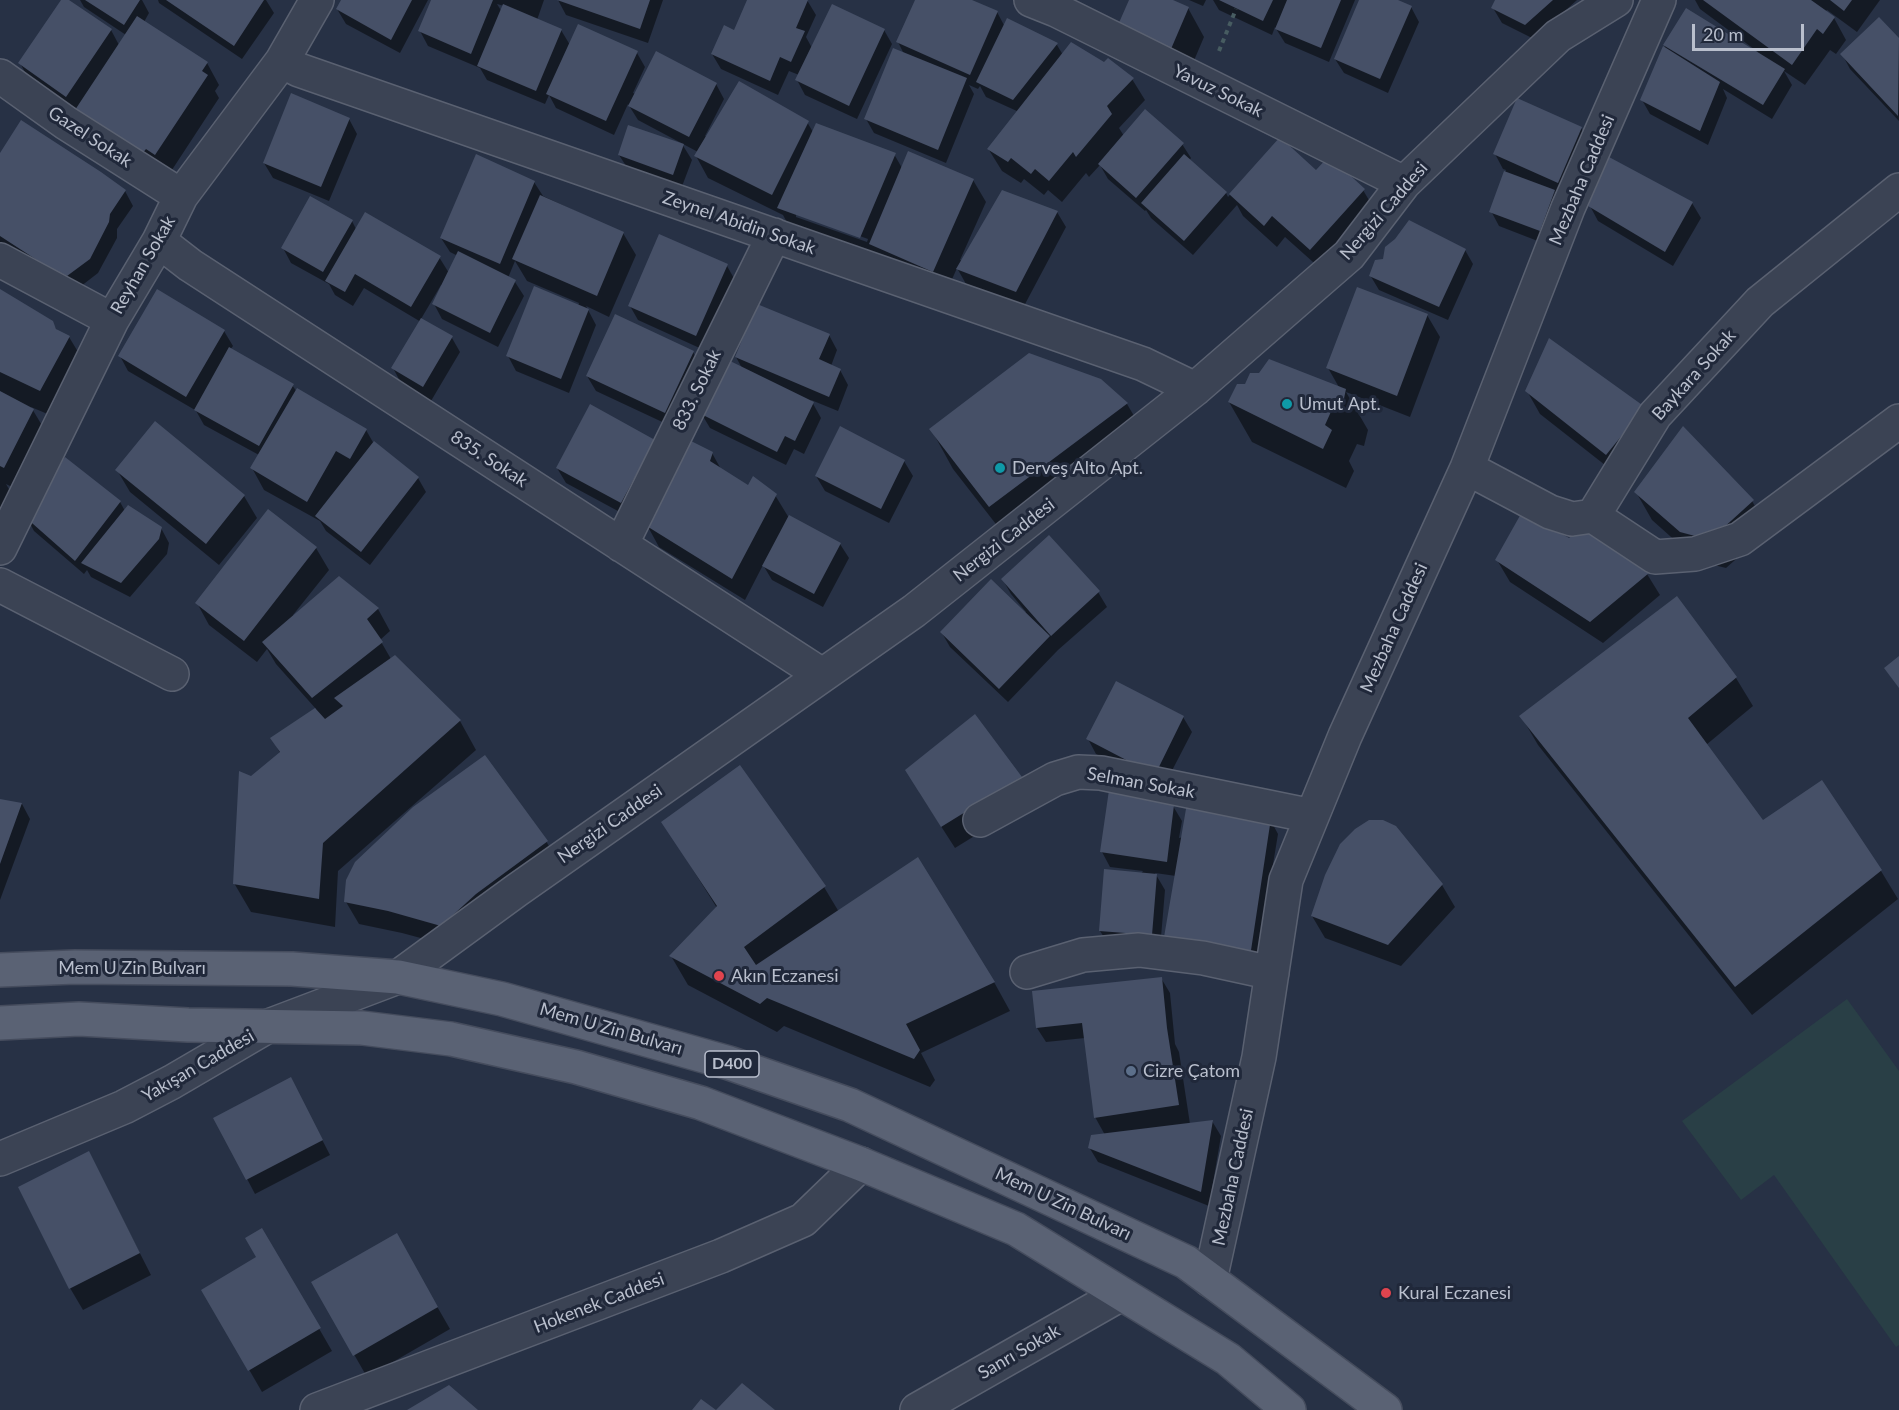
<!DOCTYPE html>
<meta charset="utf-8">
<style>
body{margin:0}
#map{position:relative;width:1899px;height:1410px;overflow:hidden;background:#273145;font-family:Lato,sans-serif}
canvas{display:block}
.scale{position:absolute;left:1692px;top:24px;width:112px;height:27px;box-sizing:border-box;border:3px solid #b9bfcd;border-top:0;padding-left:8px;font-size:18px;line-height:21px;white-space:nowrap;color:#b9bfcd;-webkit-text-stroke:4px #20283a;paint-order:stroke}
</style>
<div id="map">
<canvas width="1899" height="1410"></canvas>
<div class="scale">20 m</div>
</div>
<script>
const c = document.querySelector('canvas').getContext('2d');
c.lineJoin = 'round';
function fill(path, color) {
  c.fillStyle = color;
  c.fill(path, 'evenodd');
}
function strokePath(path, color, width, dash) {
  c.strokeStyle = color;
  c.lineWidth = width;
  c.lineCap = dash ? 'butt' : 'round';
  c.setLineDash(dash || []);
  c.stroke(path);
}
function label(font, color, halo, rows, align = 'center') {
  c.font = font + ' Lato,sans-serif';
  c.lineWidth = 6;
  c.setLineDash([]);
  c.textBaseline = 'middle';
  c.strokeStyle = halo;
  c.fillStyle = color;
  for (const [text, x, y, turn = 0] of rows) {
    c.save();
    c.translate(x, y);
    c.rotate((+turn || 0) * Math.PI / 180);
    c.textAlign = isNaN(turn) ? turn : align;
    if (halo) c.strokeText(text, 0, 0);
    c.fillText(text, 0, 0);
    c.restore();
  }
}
const green = new Path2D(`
 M1847,999L1899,1071V1345L1896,1347L1774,1175L1741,1200L1682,1121Z`);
const shadow = new Path2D(`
 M63,0H67L111,30L119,45L126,35L84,7L80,0H142L149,13L144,22L207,63L219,85L215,91L219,98L168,176L28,78L20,63Z
 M158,0H266L274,13L242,59L159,3Z
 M342,0H428L400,53L346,24L337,9Z
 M433,0H544L537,20L561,30L570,45L637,53L645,67L633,93L636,94L716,84L724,99L705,136L707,137L807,122L813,132L894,154L902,168L973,180L986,202L960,260L962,261L1057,212L1066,227L1024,306L966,284L957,268L946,293L883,265L875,252L873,259L791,230L783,215L708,178L696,156L698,152L638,120L628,104L614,135L556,108L549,95L545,104L487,80L480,68L428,46L420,31ZM497,4L504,6L502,12ZM796,213L868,239L867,242L796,217Z
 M558,0H663L648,43L566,15Z
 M748,0H807L816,15L806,37L812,48L884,30L892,44L857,119L805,95L797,80L799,75L789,71L778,95L721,69L712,54L734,32Z
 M916,0H968L997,12L1005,27L1008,20L1057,45L1063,55L1132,79L1145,100L1119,128L1124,136L1182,144L1191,158L1189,161L1226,193L1228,197L1280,139L1316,172L1363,190L1376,212L1323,271L1285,237L1277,247L1243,216L1237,205L1193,255L1151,218L1146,210L1145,211L1108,179L1100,165L1089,177L1086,173L1062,202L1048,190L1044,195L1024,179L1021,183L1002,171L989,150L1019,112L986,97L980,86L978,89L969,85L974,94L946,163L874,133L866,119L904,54L898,42Z
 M1131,0H1169L1188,8L1204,37L1187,77Z
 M1189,0H1206L1203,6Z
 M1213,0H1355L1329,62L1285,43L1275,27L1272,35L1219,10Z
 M1361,0H1394L1411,7L1419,22L1388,93L1344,73L1335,59Z
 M1496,0H1577L1534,39L1502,23L1493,8Z
 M1695,0H1880L1857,32L1827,10L1825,12L1834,18L1846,40L1836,54L1830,50L1805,85L1784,71L1792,85L1772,119L1723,89L1727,98L1708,145L1650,114L1642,100L1665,46L1686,11L1757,54L1758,52L1700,9Z
 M1879,19L1899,40V121L1850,69L1842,54Z
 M349,119L357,134L329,201L273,178L264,163Z
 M1581,128L1590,143L1566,197L1554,192L1563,206L1548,245L1499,226L1491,211L1506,170L1503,169L1495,154Z
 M682,144L692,160L681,189L628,169L619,155Z
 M0,156L125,191L133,206L117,229V238L98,273L76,290L0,249Z
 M534,182L543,196L623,233L636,255L609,317L586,306L596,325L569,393L516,371L508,356L578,306L579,303L527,281L515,261L508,278L515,282L524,296L498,347L442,319L434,304L443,286L441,285L421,319L452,338L460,352L431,401L401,383L393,368L421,322L364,288L353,306L335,295L329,284L291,263L283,248L352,221L356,229L439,257L449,273L458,256L450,252L441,238Z
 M1692,203L1701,218L1673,266L1598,221L1590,206Z
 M1465,250L1473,264L1448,320L1379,290L1370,275Z
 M727,266L735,280L704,350L638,320L630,306Z
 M0,291L52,322L58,332L69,337L86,365L57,418L31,407L46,432L16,489L6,484L14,498L0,525Z
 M1427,315L1440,337L1410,417L1346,392L1368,430L1364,446L1357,444L1349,461L1354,471L1346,488L1252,442L1229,402L1340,389L1328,368Z
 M224,331L233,346L230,350L292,385L297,392L366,430L374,444L418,478L426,492L370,565L326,531L320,521L264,490L252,468L259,455L204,425L195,409V410L128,371L120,356Z
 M829,335L837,350L831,366L840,370L848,385L838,411L811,400L821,418L804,454L794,449L786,465L710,428L701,413L743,370L736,357Z
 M693,352L701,367L673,427L596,391L587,376Z
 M1101,381L1127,404L1150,443L1013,546L953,469L931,429Z
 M1527,391L1644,408L1619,476L1540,414Z
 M654,441L629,517L566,483L557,468Z
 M712,453L722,471L749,487L775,495L789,518L840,544L849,558L823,607L772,580L763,565L745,600L659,547L647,525Z
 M904,461L913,476L889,523L825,491L816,476Z
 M117,470L244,496L257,518L219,565L130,492Z
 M1636,492L1752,501L1769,530L1726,568L1698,561L1652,520Z
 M120,502L125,511L161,528L169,543L167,554L130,597L91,577L87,570L84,574L34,531L26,516Z
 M1569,540L1647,574L1660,595L1603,643L1510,582L1497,560Z
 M316,548L329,570L293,615L378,609L390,631L380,640L391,659L395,657L460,721L476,750L338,871L335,927L251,912L234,883L252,778L280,753L272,738L316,709L276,664L267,649L257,662L209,625L197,603Z
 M1003,580L1098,592L1107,607L1058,650L1008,702L950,647L942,633L1024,613L1026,612L1011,594Z
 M1677,598L1736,678L1753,706L1706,745L1763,822L1821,782L1881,871L1898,899L1752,1015L1538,745L1521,716Z
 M1183,717L1192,732L1163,788L1096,754L1088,739Z
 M1020,778L1033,800L955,848L919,792Z
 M1163,799L1167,805L1173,806L1182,821L1179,838L1270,819L1278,834L1267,901L1262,978L1176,876L1155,873L1165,890L1160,949L1109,945L1100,931L1143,871L1110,867L1102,852Z
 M0,801L22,804L30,819L0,900Z
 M663,822L824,887L839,912L994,982L1010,1011L921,1053L935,1080L930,1087L784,1026L777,1032L688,985L671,956L717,908Z
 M1395,827L1442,885L1455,907L1401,966L1325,938L1312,916Z
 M546,841L559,863L454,947L402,933L359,924L346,902Z
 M1161,978L1170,993L1175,1044L1179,1052L1190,1124L1212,1121L1221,1136L1209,1206L1098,1162L1089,1147L1105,1135L1095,1117L1085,1038L1046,1042L1037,1028Z
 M298,1093L330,1155L255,1194L215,1118Z
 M89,1153L151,1275L83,1310L70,1288Z
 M262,1230L332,1351L262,1392L203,1290L258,1258Z
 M396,1235L450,1329L367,1377L313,1283Z`);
const building = new Path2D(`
 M61,0H69L112,29L66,97L18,63Z
 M85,0H140L124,25Z
 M166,0H264L234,46Z
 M341,0H412L391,40L336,9Z
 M431,0H493L471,54L418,31Z
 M557,0H650L640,29Z
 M747,0H808L796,28L805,31L791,62L780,57L770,81L711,54L724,25L734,30Z
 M915,0H972L998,11L970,75L896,42Z
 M1129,0H1173L1189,7L1171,49L1118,25Z
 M1219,0H1273L1263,21Z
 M1287,0H1341L1321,48L1275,29Z
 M1359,0H1398L1412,6L1380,79L1334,59Z
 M1495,0H1553L1525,25L1491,8Z
 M1703,0H1811L1835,17L1823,34L1817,29L1792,65Z
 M1830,0H1852L1844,11Z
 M503,4L562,29L536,91L477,66Z
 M832,4L885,29L849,106L795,80Z
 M1686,8L1785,69L1763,105L1663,45Z
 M137,16L208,62L202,71L208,75L155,155L146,149L142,154L75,110Z
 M1879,17L1899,38L1898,116L1840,54Z
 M1007,18L1058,43L1013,100L976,82Z
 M578,24L638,51L606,121L546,94Z
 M1071,42L1104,62L1108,58L1134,78L1107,106L1112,114L1076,157L1073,152L1049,181L1035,169L1031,174L1011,158L1008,162L987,149Z
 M1663,46L1720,82L1700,131L1640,100Z
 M893,48L967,78L938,150L864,119Z
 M656,51L717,83L689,137L628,106Z
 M739,81L809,121L772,195L694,156Z
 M291,93L350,118L321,187L263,163Z
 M1517,98L1582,127L1558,183L1493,154Z
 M1145,109L1184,143L1136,198L1098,164Z
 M21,120L101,172L126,190L110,214L109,222L90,259L67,276L43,264L0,236V153Z
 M816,123L896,153L860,238L777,208Z
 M628,125L684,144L673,175L618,155Z
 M1280,137L1316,170L1329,156L1365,189L1310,250L1272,216L1264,226L1229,194Z
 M908,151L974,179L933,272L869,244Z
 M476,154L535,181L500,264L440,238Z
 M1184,154L1227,192L1184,241L1141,203Z
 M1609,157L1693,202L1665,252L1588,206Z
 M1504,171L1555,190L1540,231L1489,212Z
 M1002,190L1058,211L1016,292L956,269Z
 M540,195L624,232L597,296L512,259Z
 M310,196L353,220L323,272L281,248Z
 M365,212L441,256L411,307L355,274L345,292L325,281Z
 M1409,220L1466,249L1439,307L1369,276L1375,260L1383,259L1385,247L1395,239Z
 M659,234L728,264L696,336L628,306Z
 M458,251L516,280L490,333L432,304Z
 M534,286L589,309L561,379L506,356Z
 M1357,287L1428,314L1397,396L1326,368Z
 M0,289L53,321L56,329L70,336L40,391L0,372Z
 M157,289L225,330L186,397L118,356Z
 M757,304L830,334L819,359L841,369L829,397L735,357Z
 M615,314L694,351L665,413L586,376Z
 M421,318L453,336L423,387L391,368Z
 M1549,338L1645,407L1606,455L1525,391Z
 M229,347L294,384L259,446L194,410Z
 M1029,353L1101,379L1128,403L989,507L929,429Z
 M726,359L814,402L795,441L785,436L777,452L699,413Z
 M1269,359L1346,389L1342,408L1334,405L1325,425L1332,430L1323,449L1228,402L1237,384H1245L1250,373H1259Z
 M297,388L367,429L350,459L336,451L307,502L250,468Z
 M0,391L34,409L4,468L0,466Z
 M590,404L655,440L621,503L556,468Z
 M155,421L245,495L206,544L115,470Z
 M840,426L905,460L881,509L815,476Z
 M1683,426L1754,500L1710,540L1680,532L1634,492Z
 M374,441L419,477L361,552L315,516Z
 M691,441L713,452L710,461L748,485L753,476L777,494L732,579L645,525Z
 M65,457L121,501L75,561L24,516Z
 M128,505L162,527L159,539L121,583L81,563Z
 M268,509L317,547L244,641L195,603Z
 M1522,512L1569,538L1586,523L1649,573L1590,622L1495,560Z
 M789,515L841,543L814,594L762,566Z
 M1049,535L1100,591L1051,636L1001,579Z
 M339,576L379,608L367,619L383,642L312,698L262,642Z
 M991,579L1050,636L999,689L940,632Z
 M1677,596L1737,677L1688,718L1763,820L1822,780L1882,870L1735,987L1519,716Z
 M395,655L461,720L323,843L319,899L233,884L239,771L251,776L280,752L270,738L315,708L325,719L343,706L334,698Z
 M1899,656V688L1884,668Z
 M1116,681L1184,716L1155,775L1086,739Z
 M975,714L1022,777L941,827L905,770Z
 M485,755L548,841L476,894L441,926L388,911L344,902L346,880L355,862L413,807Z
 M740,765L826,886L744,947L756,965L918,857L995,982L906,1024L920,1050L914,1059L767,998L760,1004L669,956L717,906L661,822Z
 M1109,790L1164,797V803L1174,805L1167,862L1100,852Z
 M0,799L22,803L0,864Z
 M1187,803L1271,818L1250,957L1163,943Z
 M1369,820H1383L1396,826L1443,884L1388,945L1311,916L1325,875L1340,844L1355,829Z
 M1104,869L1157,874L1152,935L1099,931Z
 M1162,977L1167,1028L1179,1105L1094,1118L1082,1023L1036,1028L1032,991Z
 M291,1077L323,1140L246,1180L213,1118Z
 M1213,1120L1201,1192L1088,1148L1091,1135Z
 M89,1151L140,1253L69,1289L18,1187Z
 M262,1228L321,1328L248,1371L201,1290L256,1257L245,1238Z
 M397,1233L438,1307L353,1356L311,1282Z
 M742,1383L775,1410H692L701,1399L716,1410Z
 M449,1385L478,1410H407Z`);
const path = new Path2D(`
 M1219,51L1236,9`);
const minor = new Path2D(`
 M1031,0L1056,10L1404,183
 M282,61L299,70L1143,364L1195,389
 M0,76L66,123L181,196
 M159,241L190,265L822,675
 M0,260L112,320
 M1467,468L1550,512L1572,519L1593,516L1655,415L1760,302L1899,190
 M1593,516L1655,557L1695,554L1740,539L1899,421
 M621,545L774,235
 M0,548L112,320L159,241L181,196L282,61L317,0
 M0,585L172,674
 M980,820L1055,779L1078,772L1101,773L1312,816
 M1027,972L1083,955L1139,950L1203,958L1272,973
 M0,1159L124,1107L172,1082L266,1027L398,977L517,890L914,611L1195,389L1349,255L1404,183L1558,36L1616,0
 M1210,1280L1259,1057L1286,880L1345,736L1467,468L1568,208L1659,0
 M317,1410L721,1256L803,1220L861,1164
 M917,1410L1121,1294`);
const major = new Path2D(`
 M0,970L75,967L292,969L398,977L502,999L729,1063L850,1105L1186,1262L1385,1410
 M0,1023L79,1019L188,1025L362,1028L451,1039L576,1067L701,1103L861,1164L1016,1229L1228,1359L1289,1410`);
const markers = [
 [1287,404,6,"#0f9aa8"],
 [1000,468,6,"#0f9aa8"],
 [719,976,6,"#e0444e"],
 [1131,1071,6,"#5c6f8a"],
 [1386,1293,6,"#e0444e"]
];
const shields = [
 [732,1064,54]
];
const shieldNames = [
 ["D400",732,1064]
];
const streetNames = [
 ["Yavuz Sokak",1218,91,26],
 ["Gazel Sokak",90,137,33],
 ["Mezbaha Caddesi",1582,180,-67],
 ["Nergizi Caddesi",1384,211,-49],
 ["Zeynel Abidin Sokak",739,223,19],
 ["Reyhan Sokak",143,265,-60],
 ["Baykara Sokak",1694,375,-48],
 ["833. Sokak",697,390,-64],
 ["835. Sokak",489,459,33],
 ["Nergizi Caddesi",1004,540,-38],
 ["Mezbaha Caddesi",1394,628,-66],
 ["Selman Sokak",1141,783,10],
 ["Nergizi Caddesi",610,824,-35],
 ["Mem U Zin Bulvarı",132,968],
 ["Mem U Zin Bulvarı",611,1029,16],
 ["Yakışan Caddesi",198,1066,-30],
 ["Mezbaha Caddesi",1233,1177,-78],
 ["Mem U Zin Bulvarı",1063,1204,25],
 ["Hokenek Caddesi",599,1303,-21],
 ["Sanrı Sokak",1019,1352,-30]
];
const poiNames = [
 ["Umut Apt.",1299,404],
 ["Derveş Alto Apt.",1012,468],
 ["Akın Eczanesi",731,976],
 ["Cizre Çatom",1143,1071],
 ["Kural Eczanesi",1398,1293]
];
fill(green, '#293f46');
fill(shadow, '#0007');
fill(building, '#465067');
strokePath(minor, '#5a6171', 36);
strokePath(major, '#454c5d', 36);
strokePath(path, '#475c61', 4, [4.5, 4.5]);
strokePath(minor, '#3b4354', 33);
strokePath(major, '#5a6274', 33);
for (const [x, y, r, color] of markers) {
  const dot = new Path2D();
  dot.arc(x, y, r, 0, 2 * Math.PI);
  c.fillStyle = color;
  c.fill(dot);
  strokePath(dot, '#20283a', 2);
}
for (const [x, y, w] of shields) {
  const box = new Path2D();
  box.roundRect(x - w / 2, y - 13, w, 26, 4.5);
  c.fillStyle = '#20283a';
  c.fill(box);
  strokePath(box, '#b9bfcd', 1.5);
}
label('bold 16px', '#b9bfcd', null, shieldNames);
label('18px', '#b9bfcd', '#20283a', streetNames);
label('18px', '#b9bfcd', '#20283a', poiNames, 'left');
</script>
